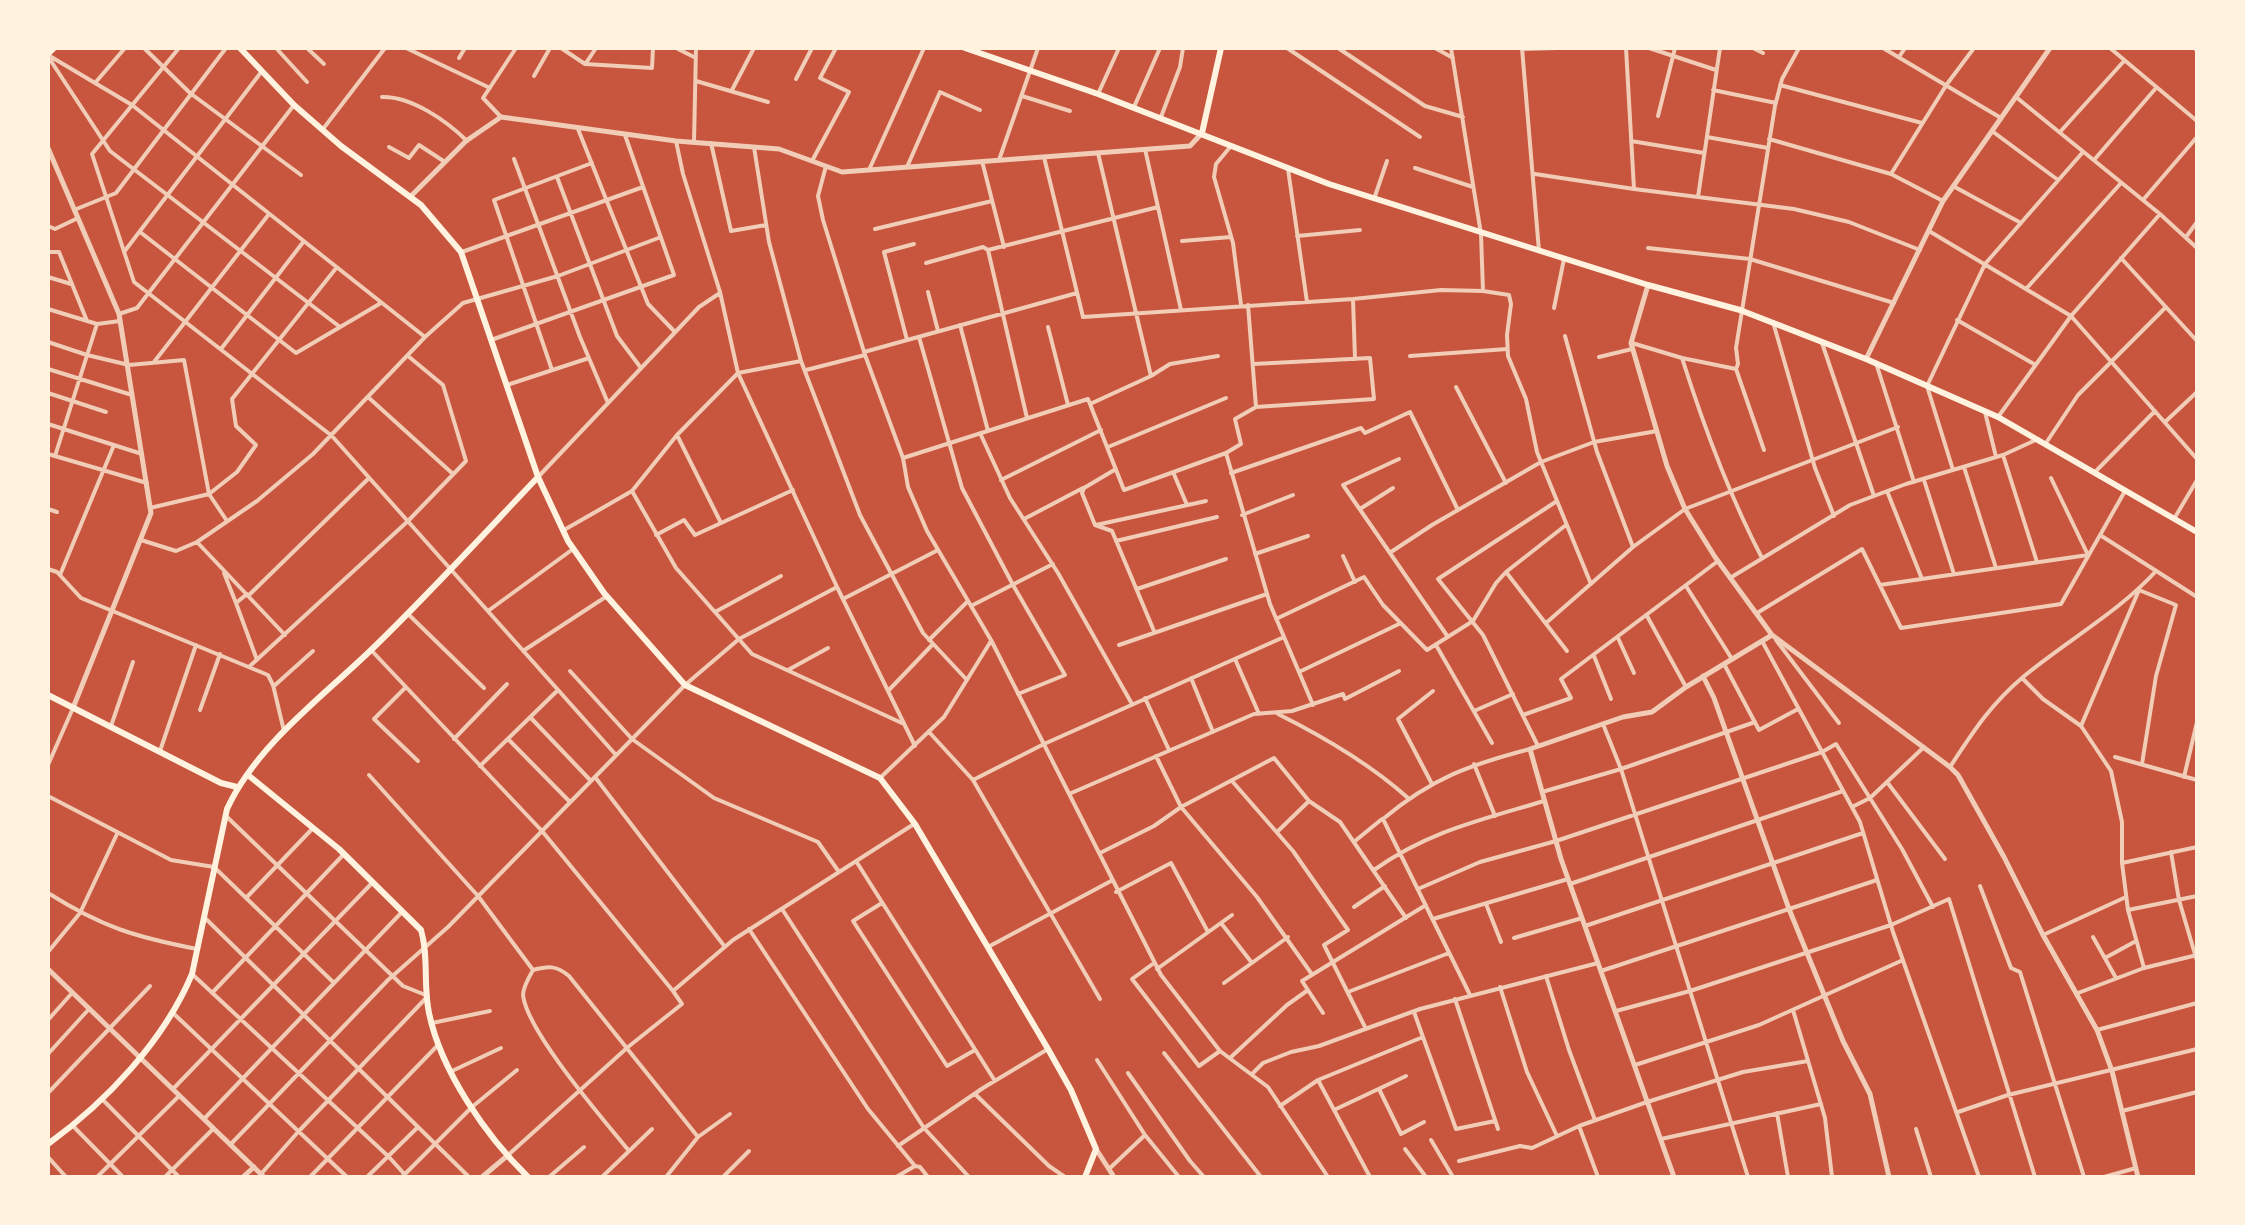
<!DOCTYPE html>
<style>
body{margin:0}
#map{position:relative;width:2245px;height:1225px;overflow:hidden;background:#c8553d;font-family:"Fira Sans",sans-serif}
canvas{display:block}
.frame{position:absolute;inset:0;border:50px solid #fff3e0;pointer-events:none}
</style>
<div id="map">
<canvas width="2245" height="1225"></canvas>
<div class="frame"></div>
</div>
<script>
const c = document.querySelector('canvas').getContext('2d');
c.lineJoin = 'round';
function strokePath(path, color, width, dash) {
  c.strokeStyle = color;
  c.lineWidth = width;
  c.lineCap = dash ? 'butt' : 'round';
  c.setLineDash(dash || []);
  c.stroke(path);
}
const minor = new Path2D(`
 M144,48L190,93L301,175
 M179,48L92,154L134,282L332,436L616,755
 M276,48L307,82
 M307,48L324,64
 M406,48L490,88
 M561,48L585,64L652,68L653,48
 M676,48L694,57
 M1287,48L1420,137
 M1338,48L1425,106L1463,117
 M1435,48L1453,58
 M1522,48L1539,251
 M1626,48L1634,189
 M1649,48L1716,70
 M1753,48L1763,53
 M1883,48L2001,118
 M2110,48L2197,121
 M2194,48L2197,50
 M1522,49L1558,48
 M48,55L132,105L425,337
 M1899,57L1905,48
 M49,58L110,151L340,327
 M459,58L465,48
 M586,63L596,48
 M534,76L550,48
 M796,79L812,48
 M696,81L768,102
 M95,83L125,48
 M1780,85L1922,123
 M732,90L754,48
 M1713,90L1776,103
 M1098,94L1119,48
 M1022,96L1070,111
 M382,97C411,96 447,121 467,141
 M2016,97L2160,214L2197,248
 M1134,107L1160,48
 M1658,116L1675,48
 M501,117L483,98L516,48
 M1161,117L1180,67L1183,48
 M323,129L385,48
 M578,129L648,304L675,332
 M1992,131L2058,180
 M2060,132L2124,61
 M1707,137L1768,148
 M1769,139L1891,174L1943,201
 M676,141L683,174L720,292L738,373L837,587L915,746
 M1631,141L1704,153
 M694,142L696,48
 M711,143L731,231L766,225
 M1231,146L1216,164L1214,177L1233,243L1241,305
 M389,147L409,158L419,145L445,162
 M754,147L769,242L801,361L860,515L923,633L967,680
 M1145,149L1181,310
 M1098,153L1151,376
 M1044,157L1083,317L1353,299L1441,290L1483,291L1481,234L1451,48
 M514,159L580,337L608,403
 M999,160L1038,48
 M2094,160L2156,88
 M812,161L849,92L820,78L836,48
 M982,161L1004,247
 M826,166L818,196L823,220L865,355L903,458L908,487L927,531L991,640L1161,975L1220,1051L1268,1087L1328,1177
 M907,167L940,92L980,110
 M1415,168L1473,187
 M1288,169L1307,302
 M869,170L924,48
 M1535,174L1634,189L1794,209L1849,222L1920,250
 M1891,174L1947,84L1974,48
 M557,177L617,336L641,368
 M1953,186L2021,223
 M1698,197L1720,48
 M1374,199L1387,161
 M2143,200L2197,137
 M74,210L116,193L226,48
 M48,226L55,229L78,218
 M875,229L992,201
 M1929,231L2071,316L2197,459
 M140,232L296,353L381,303
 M1297,236L1360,230
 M2186,237L2197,222
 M1182,241L1231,237
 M1648,248L1750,259L1894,303
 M988,250L1027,418
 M48,252H59L87,321
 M124,252L262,71
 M462,252L643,187
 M2121,258L2197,341
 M926,263L983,247L988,250L1158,207
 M48,277L71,284
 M2026,289L2121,183
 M1483,291L1509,295L1511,304L1507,335L1508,356L1526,399L1537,452L1591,584
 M928,292L938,331
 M1353,299L1355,359
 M1248,305L1256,407L1374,399L1370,358L1253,364
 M1554,308L1564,259
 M48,309L97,324
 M119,314L137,308L294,105
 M1957,320L2034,364
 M1773,322L1815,468L1834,516
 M960,325L988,431
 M1048,327L1068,405
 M1565,336L1597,452L1633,547
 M919,337L962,488L1013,585L1065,675L1018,694
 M491,340L674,275L625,135
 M907,340L884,252L914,244
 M48,342L87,355L129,365L184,360L209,494L150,508
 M1632,343L1682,358L1736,369
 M1822,343L1874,496
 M221,349L304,241
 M864,352L1077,293
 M1410,356L1507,349
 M1599,357L1632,349
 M1682,358C1704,427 1729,495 1762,558
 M154,362L269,214
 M1876,363L1914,482
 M48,369L132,395
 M552,370L494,200L592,163
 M806,370L865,355
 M507,385L589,358
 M1456,387L1506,483
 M48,393L106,412
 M368,397L453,474
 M1090,404L1151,376L1170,364L1218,356
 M1985,412L1996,457
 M1998,417L2071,316L2160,214
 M2165,422L2197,392
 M48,424L142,454
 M980,433L1010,498L1058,573L1132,704
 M677,435L720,521
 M2046,443L2078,395L2166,307
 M1108,447L1226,398
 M1764,450L1736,369L1738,364L1736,348L1775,106L1782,79L1799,48
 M1226,453L1270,604L1313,705
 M48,454L147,483
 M2003,455L2037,562
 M55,456L97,324L120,321
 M903,458L1088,399L1124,490L1226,453L1241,444L1235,419L1256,407
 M1399,459L1343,485L1448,637
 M1964,467L1996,568
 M1116,469L1084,488L1082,493L1095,525L1112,531L1154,631
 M1953,470L1927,386L1985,264L2083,152
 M1173,472L1187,505
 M2095,472L2155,411
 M1231,473L1361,428L1365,433L1410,412L1458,510
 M538,477L699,307L720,293
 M1001,480L1101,430
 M1924,480L1954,574
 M632,491L676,568L752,654L904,724
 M1887,491L1922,579
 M48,509L57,512
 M1360,509L1393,488
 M1242,515L1293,495
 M1024,519L1083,488
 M2174,519L2197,480
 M227,521L209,494L237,472L256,445L236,426L232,399L337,267
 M1096,525L1206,501
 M1566,525L1506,572L1567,651
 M564,530L632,491L677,435L738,373L801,361
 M656,535L684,520L695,535L793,490
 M2100,535L2197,597
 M141,540L176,551L197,542L257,501L313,454L425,337L463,303L558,276L661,237
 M1116,541L1217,517
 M197,542L285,635
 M1391,552L1432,525L1541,462L1594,442L1657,431
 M1255,554L1308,536
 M1343,556L1355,582
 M48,569L57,572L81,598L268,675L273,685L284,731
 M224,573L236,603
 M60,575L114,445
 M1730,578L1850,505L1906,484L2003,455L2038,439
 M1880,585L2088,555L2051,478
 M1686,586L1732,659
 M1137,589L1226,559
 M247,594L236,603L257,660
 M248,596L369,478
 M843,599L938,550
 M971,606L1053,564
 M488,611L573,549
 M715,612L781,576
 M407,613L484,688
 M1757,613L1862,549L1901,628L2061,604L2125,491
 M1647,616L1686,687
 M1276,619L1364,577L1383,605L1427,650L1473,621L1496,583L1506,572
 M1546,623L1633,547L1685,509L1898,427
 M1618,638L1634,673
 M929,640L968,601
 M1776,640L1839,723
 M1762,641L1860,822L1893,932L1979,1177
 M1119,645L1267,594
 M1436,645L1492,743
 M371,650L542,831L673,991
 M523,651L607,596
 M1594,656L1611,699
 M1235,659L1259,714
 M1724,664L1759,730L1798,709
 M250,666L408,521L466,461L443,385L408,356
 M788,670L828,648
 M570,671L632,739L714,798L818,842L839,872
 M1299,672L1401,623
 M1191,678L1213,732
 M2022,678L2043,699L2081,726L2111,771L2122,822V863L2128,910L2144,968
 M274,686L313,651
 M406,687L374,719L418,761
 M888,691L933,644
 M1145,698L1169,750
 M200,710L220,654
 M1474,711L1513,694
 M1278,714C1324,737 1369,763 1408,798
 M1523,715L1571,698L1561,679L1718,561
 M530,717L591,781
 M1603,724L1621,769L1748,1177
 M111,726L133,662
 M2081,726L2139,590L2176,605L2156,676L2142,764
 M929,732L973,780L1100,999
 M454,739L507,684
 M508,739L570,802
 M1538,746L1483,635L1438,579L1557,501
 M160,751L196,645
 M1156,756L1181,807L1257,897L1311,973
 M2115,757L2197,780
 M1474,764L1495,816
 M48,765L73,708
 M480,766L558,690
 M1950,767C1973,732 1990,705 2023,677C2065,642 2120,611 2156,571
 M369,775L478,896L533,970C529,977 523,987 523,995C527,1032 604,1120 629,1151
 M595,777L725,947
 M2184,777L2197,722
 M880,778L944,717L991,641
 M973,780L1044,744L1284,637
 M1232,781L1293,851L1348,930L1324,945L1366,1029
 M1887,782L1945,859
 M1432,784L1398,719L1433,691
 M1542,792L1621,769L1755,722
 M1069,794L1254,714L1292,711L1343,694L1345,699L1399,671
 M48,796L171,860L214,867L333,982
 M1852,807L1870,798L1924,747
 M226,816L403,986L428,996L298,1132L261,1174
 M1277,832L1309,801
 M1355,841L1382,819
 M2171,852L2179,900L2197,961
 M1100,853L1154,826L1181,807L1274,758L1309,801L1340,822L1406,918
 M856,861L995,1081
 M2122,863L2197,847
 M1374,870C1429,831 1481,820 1544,801
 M1570,884L1843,791
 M1980,886L2011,968L2020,972L2084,1177
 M1418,889L1480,862L1556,841L1822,752L1836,744L1902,849L1933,907
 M1116,892L1171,863L1208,932
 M48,893C102,927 135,937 197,949
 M246,898L313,828
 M882,903L853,921L947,1066L975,1050
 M1486,904L1501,942
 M1354,907L1385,886
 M782,909L924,1128L969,1177
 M2128,910L2197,896
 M204,917L469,1177
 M1433,919L1568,879
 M1221,923L1252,963
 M1585,926L1863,833
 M749,929L868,1109L915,1166L920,1167L928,1177
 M2043,935L2126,897
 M2093,937L2116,978
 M1514,938L1582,918
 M988,947L1111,881
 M48,952L80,913L117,834
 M2105,958L2136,941
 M1154,963L1132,979L1199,1066L1220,1051
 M1157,969L1232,915
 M533,970C548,966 556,965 569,976L698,1137L666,1177
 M1601,971L1877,880
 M192,974L389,1157L407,1177
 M1546,976L1569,1050L1595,1120
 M1224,983L1288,937
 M1500,987L1527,1072L1557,1136
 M1348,992L1449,953
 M212,993L344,854
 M2078,993L2144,968L2197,955
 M1470,995L1383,819C1432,778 1469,765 1530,749
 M1455,999L1498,1129
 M1793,1010L1825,1118L1832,1177
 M1616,1011L1690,991L1891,925L1949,899L2035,1177
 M1414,1012L1456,1129L1495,1121
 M173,1013L347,1177
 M1323,1013L1302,981L1426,905
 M48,1020L72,993
 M432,1023L490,1011
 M2097,1030L2197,1003
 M1164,1053L1261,1177
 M48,1054L89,1009
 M1230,1058L1287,1005L1308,990
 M1097,1060L1145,1135
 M1635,1065L1759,1025L1903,960
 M452,1071L501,1048
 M1128,1073L1190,1161L1204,1177
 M1252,1074L1263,1063L1291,1052L1319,1046L1420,1009L1598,963
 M1318,1080L1370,1177
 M173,1089L373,882
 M1379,1089L1401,1134L1424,1122
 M48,1093L150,986
 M975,1094L1049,1166L1065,1177
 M102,1099L179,1177
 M1280,1106L1318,1080L1423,1037
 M1334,1110L1406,1076
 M2122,1111L2197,1092
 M1958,1112L2008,1095L2197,1049
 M1777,1113L1788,1177
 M204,1119L402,912
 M73,1126L123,1177
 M1579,1126L1598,1177
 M1916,1129L1931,1177
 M698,1137L730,1114
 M1661,1139L1821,1104
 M1431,1140L1453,1177
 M230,1145L388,980L448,927L685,685L739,639L837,587
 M898,1146L983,1088L1048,1049
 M1405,1149L1426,1177
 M507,1156L628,1047L682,1004L673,991L733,940L914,824
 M48,1157L66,1177
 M1459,1161L1520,1146L1532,1148L1579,1126L1647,1102L1743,1072L1808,1061
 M1109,1169L1145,1135L1179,1177
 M97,1177L179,1096
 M165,1177L213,1129
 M310,1177L439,1044
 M367,1177L418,1127
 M402,1177L472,1107L517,1070
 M549,1177L584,1147
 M602,1177L652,1129
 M723,1177L749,1151
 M896,1177L915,1166
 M2104,1177L2136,1168`);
const tertiary = new Path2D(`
 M48,148L119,314L151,513L73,708
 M410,197L466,141L501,117L676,141L779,149L842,172L1190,146L1202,133
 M1648,285L1631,343L1667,466L1685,509L1715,557L1772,635L1950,767L1958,775L2004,857L2043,935L2097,1030L2112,1071L2138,1177
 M1866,359L1943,201L2050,48
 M1703,676L1714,698L1789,909L1843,1041L1870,1094L1889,1177
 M48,969L264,1177
 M1096,1149L1114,1177
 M243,1177L254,1167
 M482,1177L507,1156
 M1674,1177L1561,859L1530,749L1623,717L1652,712L1686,687L1772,635`);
const secondary = new Path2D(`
 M240,48L294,105L341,146L421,205L461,252L538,477L568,541L604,593L685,685L880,778L915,824L1048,1049L1071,1090L1096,1149L1085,1177
 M965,48L1098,94L1329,184L1648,285L1740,310L1866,359L1998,417L2197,532
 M48,54L54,48
 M1202,133L1221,48
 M48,695L221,783L237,787
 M248,775L339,849L421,930C429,957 423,985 429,1013C441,1071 486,1136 528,1177
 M48,1144C106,1102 164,1041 192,974L227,809C256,746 320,699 370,651C428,595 482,536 538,477`);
strokePath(minor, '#f1ccb7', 4);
strokePath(tertiary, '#f1ccb7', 5);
strokePath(secondary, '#fff3e0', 6);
</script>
